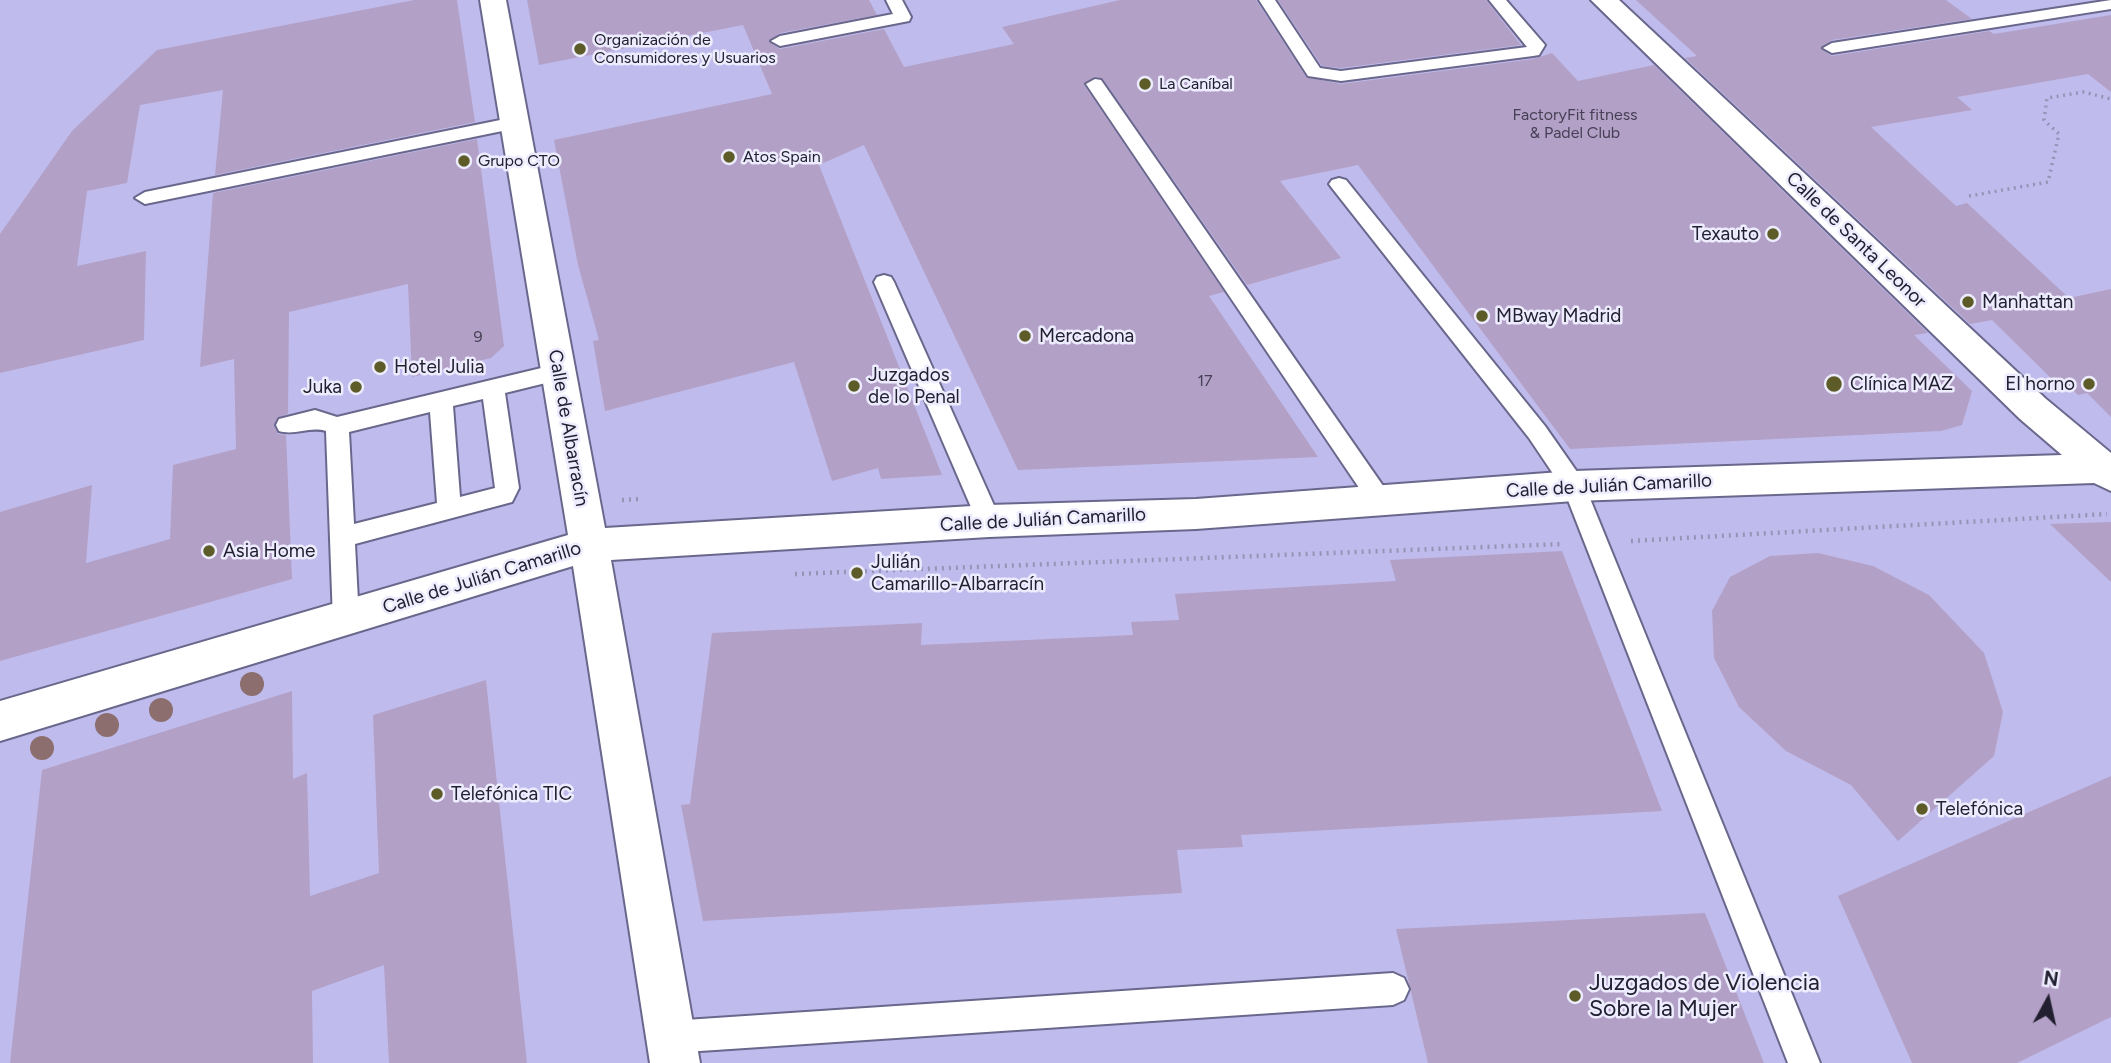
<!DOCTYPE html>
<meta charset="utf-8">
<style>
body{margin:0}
#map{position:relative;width:2111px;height:1063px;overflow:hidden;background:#cbc8f3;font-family:Figtree,sans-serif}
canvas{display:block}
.north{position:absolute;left:2013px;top:965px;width:70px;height:70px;-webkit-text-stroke:5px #edecfe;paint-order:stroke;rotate:8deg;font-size:19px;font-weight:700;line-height:28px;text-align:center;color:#222030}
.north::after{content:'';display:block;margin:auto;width:24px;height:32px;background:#222030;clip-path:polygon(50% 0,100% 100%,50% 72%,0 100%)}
</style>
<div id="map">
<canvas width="2111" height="1063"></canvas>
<div class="north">N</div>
</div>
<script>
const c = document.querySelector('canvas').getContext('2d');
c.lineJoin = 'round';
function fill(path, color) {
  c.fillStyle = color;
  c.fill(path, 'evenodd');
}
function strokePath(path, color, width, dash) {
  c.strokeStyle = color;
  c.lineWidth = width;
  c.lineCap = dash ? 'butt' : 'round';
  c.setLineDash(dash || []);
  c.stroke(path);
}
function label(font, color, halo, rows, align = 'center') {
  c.font = font + ' Figtree,sans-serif';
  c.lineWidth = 5;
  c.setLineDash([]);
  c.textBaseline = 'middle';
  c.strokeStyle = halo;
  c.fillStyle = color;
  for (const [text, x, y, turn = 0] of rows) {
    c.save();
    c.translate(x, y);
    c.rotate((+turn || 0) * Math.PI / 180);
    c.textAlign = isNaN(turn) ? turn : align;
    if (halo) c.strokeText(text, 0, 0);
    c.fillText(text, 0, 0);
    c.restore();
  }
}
const built = new Path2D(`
 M0,0H2111V1063H0Z`);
const building = new Path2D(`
 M414,0H457L475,122L215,175L223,90L140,105L127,183L87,191L77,266L146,251L144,340L0,373V234L72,131L157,50Z
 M527,0H869L877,15L780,33L769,42L780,49L884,29L904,67L1014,44L1002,27L1120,0H1256L1306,77L1341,84L1533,59L1552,53L1578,81L1654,65L1928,333L1914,335L1972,391L1962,425L1941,431L1570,449L1358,165L1280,181L1341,258L1247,285L1103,79L1095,76L1084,85L1224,292L1209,296L1318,457L1018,470L864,145L819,165L942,475L881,479L878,468L832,481L794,362L605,411L593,341L599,340L578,265L554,140L772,94L743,25L539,65Z
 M1278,0H1486L1521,45L1341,68L1322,66Z
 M1636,0H1946L1972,19L1832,40L1821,49L1832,56L1989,31L1994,34L2111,15V92L2088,74L1957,97L1972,110L1871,127L1956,206L1967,203L2069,298L2111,289V417L2087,393L2078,395L2067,384L2058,385L1992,320L1970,324L1685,58L1697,56Z
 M477,139L504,346L491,358L412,377L408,284L289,312L288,414L277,418L274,426L278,434L286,435L292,579L0,661V512L92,485L86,563L170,539L173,465L236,449L234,359L200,367L213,193Z
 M2111,522V582L2050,524Z
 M1562,551L1662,811L1241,835L1243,847L1177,850L1182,893L703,921L681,805L690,804L712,633L922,623L921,645L1133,635L1131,622L1179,620L1175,594L1396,581L1390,560Z
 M1818,553L1873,566L1929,595L1984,653L2003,712L1994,756L1898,841L1851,785L1786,751L1739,707L1714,658L1712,611L1730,577L1770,556Z
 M486,680L527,1063H389L384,965L312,991L313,1063H10L42,770L292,691L293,779L307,773L310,896L379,873L373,715Z
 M2111,776V1017L2017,1063H1912L1838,896Z
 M1705,913L1764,1063H1428L1396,929Z`);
const pathFar1 = new Path2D(`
 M1969,196L2048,182L2059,134L2044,120L2047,98L2084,92L2111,99`);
const path = new Path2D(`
 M622,500L639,499
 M1631,541L2107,514
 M795,574L1562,544`);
const service = new Path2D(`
 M886,0H902L911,17L909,21L780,46L771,41L780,36L893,14Z
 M1259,0H1275L1320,68L1341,71L1527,47L1489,0H1506L1545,45L1539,55L1533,56L1341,81L1308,76Z
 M2111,0V9L1832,53L1823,48L1832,43Z
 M1095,79L1101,80L1388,493L1392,500L1388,507L1380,510L1372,507L1086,84Z
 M515,117L524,123L522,127L145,204L135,198L145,192Z
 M1339,178L1346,180L1545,426L1582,479L1820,1063H1788L1564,490L1529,438L1332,188L1329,184L1332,180Z
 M884,275L891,277L894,282L1001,521L998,528L989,531L980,528L977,521L874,282L877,277Z
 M558,364L566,366L569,372L566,378L505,393L519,488L512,502L355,544L359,620L355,628L346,631L337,628L333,620L326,431C309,426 295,436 279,431L276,425L279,419L315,410L337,417ZM483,399L495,488L460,497L453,406ZM430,412L437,503L354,524L349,432Z
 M1393,973L1404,978L1409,989L1404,1000L1393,1005L670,1053L659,1048L654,1037L659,1026L670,1021Z`);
const minor = new Path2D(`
 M480,0H506L605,528L989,505L1196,499L1574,471L2062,455L2020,419L1591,0H1619L2046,399L2111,453V491L2094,483L1574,501L1196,529L989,537L611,560L700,1063H650L573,566L0,741V701L568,535Z`);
const trees = [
 [252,684],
 [161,710],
 [107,725],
 [42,748]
];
const markers = [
 [580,49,7,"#5d5c28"],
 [1145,84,7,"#5d5c28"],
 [729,157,7,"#5d5c28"],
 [464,161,7,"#5d5c28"],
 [1773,234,7,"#5d5c28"],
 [1968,302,7,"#5d5c28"],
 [1482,316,7,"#5d5c28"],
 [1025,336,7,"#5d5c28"],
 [380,367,7,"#5d5c28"],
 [1834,384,9,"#5d5c28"],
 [2089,384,7,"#5d5c28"],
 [854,386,7,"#5d5c28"],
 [356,387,7,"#5d5c28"],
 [209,551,7,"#5d5c28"],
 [857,573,7,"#5d5c28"],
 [437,794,7,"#5d5c28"],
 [1922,809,7,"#5d5c28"],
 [1575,996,7,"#5d5c28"]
];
const farPoinames = [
 ["Organización de",594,40],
 ["Consumidores y Usuarios",594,58],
 ["La Caníbal",1159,84],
 ["Atos Spain",743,157],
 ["Grupo CTO",478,161]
];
const numberNames = [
 ["FactoryFit fitness",1575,115],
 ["& Padel Club",1575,133],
 ["9",478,337],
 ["17",1205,381]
];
const poiNames = [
 ["Texauto",1759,234,"right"],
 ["Manhattan",1982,302],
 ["MBway Madrid",1496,316],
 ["Mercadona",1039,336],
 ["Hotel Julia",394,367],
 ["Juzgados",868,375],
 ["de lo Penal",868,397],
 ["Clínica MAZ",1850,384],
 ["El horno",2075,384,"right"],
 ["Juka",342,387,"right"],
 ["Asia Home",223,551],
 ["Julián",871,562],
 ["Camarillo-Albarracín",871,584],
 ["Telefónica TIC",451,794],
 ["Telefónica",1936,809]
];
const streetNames = [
 ["Calle de Santa Leonor",1856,240,44],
 ["Calle de Albarracín",568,428,80],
 ["Calle de Julián Camarillo",1609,486,-3],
 ["Calle de Julián Camarillo",1043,520,-3],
 ["Calle de Julián Camarillo",482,578,-17]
];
const nearPoinames = [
 ["Juzgados de Violencia",1589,983],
 ["Sobre la Mujer",1589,1009]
];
fill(built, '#bfbced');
fill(building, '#b3a0c6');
strokePath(service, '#6a678c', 4);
strokePath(minor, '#6a678c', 4);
strokePath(pathFar1, '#9693b6', 3.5, [2, 4.5]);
strokePath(path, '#9693b6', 4.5, [2, 5]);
fill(service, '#fff');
fill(minor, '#fff');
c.fillStyle = '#8d6e6e';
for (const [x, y] of trees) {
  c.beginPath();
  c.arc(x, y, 12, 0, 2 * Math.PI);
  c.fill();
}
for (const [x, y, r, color] of markers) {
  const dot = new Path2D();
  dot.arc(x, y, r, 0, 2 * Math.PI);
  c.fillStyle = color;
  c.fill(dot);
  strokePath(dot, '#edecfe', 2.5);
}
label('16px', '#222030', '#edecfe', farPoinames, 'left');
label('16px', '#464056', null, numberNames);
label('19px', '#222030', '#edecfe', poiNames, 'left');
label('19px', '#222030', '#edecfe', streetNames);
label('23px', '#222030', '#edecfe', nearPoinames, 'left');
</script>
